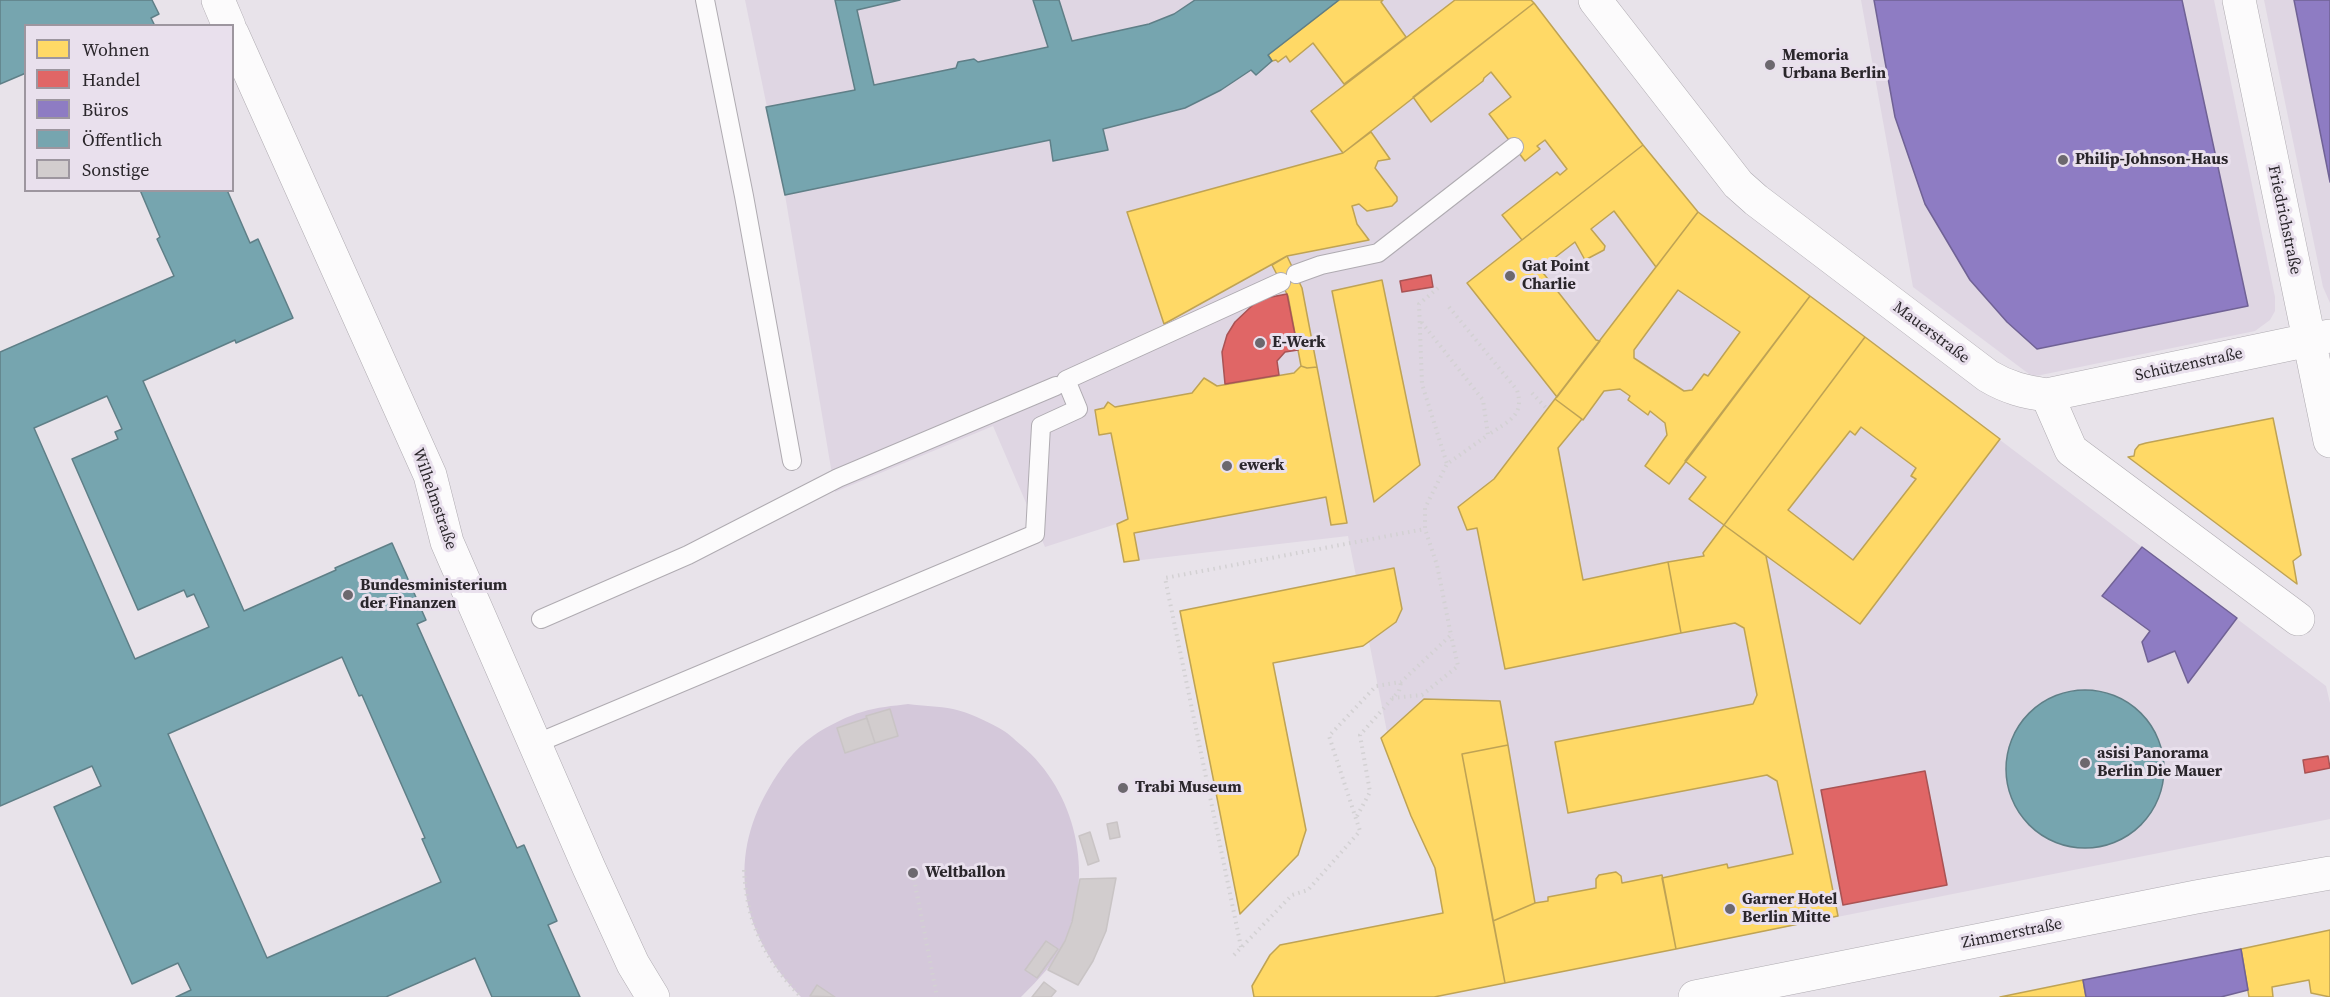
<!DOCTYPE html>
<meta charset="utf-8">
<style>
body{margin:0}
#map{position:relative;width:2330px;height:997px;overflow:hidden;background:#e8e3ea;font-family:"Source Serif 4",serif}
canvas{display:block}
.legend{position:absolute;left:24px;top:24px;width:210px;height:168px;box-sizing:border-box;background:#e9e0ed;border:2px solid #9d969f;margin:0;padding:8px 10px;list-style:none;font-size:18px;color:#2a262b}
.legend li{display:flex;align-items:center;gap:12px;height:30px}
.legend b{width:30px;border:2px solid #9d969f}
</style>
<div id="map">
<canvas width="2330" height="997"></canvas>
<ul class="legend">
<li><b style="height:16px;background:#ffd966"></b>Wohnen</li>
<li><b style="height:16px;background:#e06666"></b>Handel</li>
<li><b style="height:16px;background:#8e7cc3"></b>Büros</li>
<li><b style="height:16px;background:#76a5af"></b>Öffentlich</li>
<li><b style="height:16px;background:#d2cdce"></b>Sonstige</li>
</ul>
</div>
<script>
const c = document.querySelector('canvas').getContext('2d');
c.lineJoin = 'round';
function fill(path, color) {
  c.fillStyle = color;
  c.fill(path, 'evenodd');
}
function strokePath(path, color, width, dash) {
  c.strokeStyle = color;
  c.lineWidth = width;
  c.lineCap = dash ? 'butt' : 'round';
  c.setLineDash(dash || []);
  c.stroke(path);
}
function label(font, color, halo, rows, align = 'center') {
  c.font = font + ' "Source Serif 4",serif';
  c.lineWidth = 6;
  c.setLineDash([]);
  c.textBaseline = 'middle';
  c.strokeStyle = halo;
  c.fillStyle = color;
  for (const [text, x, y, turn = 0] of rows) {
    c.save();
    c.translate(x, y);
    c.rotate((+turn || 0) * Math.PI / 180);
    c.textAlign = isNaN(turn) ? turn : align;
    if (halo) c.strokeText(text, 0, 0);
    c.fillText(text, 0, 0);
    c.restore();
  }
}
const built = new Path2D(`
 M745,0H1531L1677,188L1698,212L2326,686L2330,703V819L1505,983L1394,767L1348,536L1124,562L1116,524L1045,547L993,426L835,492L785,195Z
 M1861,0H2214L2275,297V311L2270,320L2255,331L2036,376L2029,374L1913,287Z
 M2264,0H2330V303L2323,287Z`);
const green = new Path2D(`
 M908,704C923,706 939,706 953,709C968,712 986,721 999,728C1007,732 1014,739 1021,745C1076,791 1095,874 1065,940C1055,963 1039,979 1021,997H801C743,937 725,863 769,788C780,769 794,749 813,736C824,728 849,715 862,712C877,707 893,706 908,704Z`);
const homes = new Path2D(`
 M1339,0H1383L1381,2L1406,37L1344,84L1313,43L1290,62L1286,56L1278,62L1276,60L1272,61L1268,55Z
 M1455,0H1531L1534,3L1343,153L1311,111Z
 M1534,3L1643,145L1522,240L1502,215L1557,172L1560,175L1567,169L1545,140L1537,146L1540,149L1525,161L1489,114L1511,97L1491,72L1484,78L1483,81L1431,122L1413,97Z
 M1371,132L1390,159L1378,161L1375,168L1397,197V201L1392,206L1367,211L1359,204L1352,206L1357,224L1369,240L1287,256L1164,324L1127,212L1343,153Z
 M1643,145L1698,212L1656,267L1614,211L1591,229L1605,246L1604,250L1585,260L1575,242L1540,269L1596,340L1600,341L1557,397L1467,283Z
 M1698,212L1810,296L1669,484L1645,466L1667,435L1665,423L1650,411L1648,415L1628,400L1630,396L1620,389L1604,391L1583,420L1555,399ZM1678,290L1740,332L1708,376L1704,374L1692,390L1684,391L1634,358V350Z
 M1287,256L1302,288L1317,367L1307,368L1301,366L1288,296L1272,265Z
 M1382,280L1420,465L1374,502L1332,291Z
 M1810,296L1865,337L1724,525L1689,499L1706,477L1685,461Z
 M1865,337L2000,439L1860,624L1724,525ZM1861,427L1916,468L1911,476L1916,479L1853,560L1788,510L1850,431L1855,435Z
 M1301,366L1307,368L1317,367L1347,523L1331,525L1326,497L1134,533L1139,560L1124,562L1117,524L1128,519L1111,433L1099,435L1095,410L1104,408L1108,402L1115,407L1192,393L1204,378L1217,386L1294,373Z
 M1555,399L1582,419L1558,448L1583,580L1668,562L1681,633L1505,669L1477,528L1467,530L1458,507L1494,479Z
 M2273,418L2301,555L2293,561L2297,584L2128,457L2134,456L2135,450L2139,445L2146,443Z
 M1724,525L1766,556L1838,916L1676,949L1662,878L1727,864L1728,868L1793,854L1777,781L1767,775L1568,813L1555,742L1753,704L1757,695L1744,628L1735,623L1681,633L1668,562L1704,556L1703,553Z
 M1394,568L1402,609L1396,622L1363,646L1273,663L1306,830L1298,855L1240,914L1180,611Z
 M1424,699L1500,701L1508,745L1462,754L1505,983L1434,997H1254L1252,986L1270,955L1280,945L1443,913L1435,868L1411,816L1381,738Z
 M1508,745L1535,903L1493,921L1462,754Z
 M1616,872L1621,876L1622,883L1662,875L1676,949L1505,983L1493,921L1535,903L1548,901V897L1596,888V879L1599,875Z
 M2330,930V997L2311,993L2309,980L2272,987L2273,997H2249L2241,949Z
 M2083,980L2086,997H2000Z`);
const shops = new Path2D(`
 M1431,275L1433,287L1402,292L1400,281Z
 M1287,294L1298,350L1285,352L1277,361L1279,375L1225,384L1222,352L1227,335L1235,322L1255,303L1266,298Z
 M2328,756L2330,768L2305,773L2303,760Z
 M1925,771L1947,885L1843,905L1821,790Z`);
const offices = new Path2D(`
 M1874,0H2182L2248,306L2037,349L2007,322L1970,280L1925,204L1895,117Z
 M2294,0H2330V182Z
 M2142,547L2237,618L2188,683L2175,651L2148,662L2142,642L2150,631L2102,596Z
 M2241,949L2248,990L2221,997H2086L2083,980Z`);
const public = new Path2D(`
 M0,0H152L159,14L151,18L155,26H26V73L0,84Z
 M835,0H900L857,10L874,85L956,68L958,62L974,59L978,62L1048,47L1033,0H1059L1072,41L1149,24L1174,14L1195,0H1339L1268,55L1272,61L1256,75L1251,70L1221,90L1185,108L1103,129L1108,150L1053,161L1050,140L785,195L766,107L855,90Z
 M140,190H227L250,243L258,239L293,318L236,343L235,340L143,381L244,611L336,570L335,568L392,543L426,620L417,624L517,848L524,845L557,921L548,925L580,997H492L475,958L386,997H176L191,990L178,963L132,984L54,807L101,786L92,766L0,806V352L174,276L157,239L160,237ZM107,396L122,429L115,432L118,439L72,459L138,610L184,590L187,597L194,594L209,627L135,659L34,428ZM342,657L359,696L362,695L425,838L422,839L441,882L267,958L168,734Z
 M2006 769a79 79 0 1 1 158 0a79 79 0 1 1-158 0Z`);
const building = new Path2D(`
 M890,709L898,736L875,743L866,716Z
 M867,718L875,743L845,753L837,728Z
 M1117,822L1120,837L1110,839L1107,824Z
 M1090,832L1099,861L1088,865L1079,836Z
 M1116,878L1106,931L1093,961L1078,985L1048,970L1065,941L1072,922L1080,879Z
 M1046,941L1058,949L1037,978L1025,970Z
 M1044,982L1056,991L1051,997H1032Z
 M817,985L835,997L810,996Z`);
const path = new Path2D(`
 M1438,288L1419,304L1422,384L1447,464
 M1449,307L1517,390C1525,416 1508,421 1488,435
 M1532,393L1547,409
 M1392,698L1422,695L1458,666L1451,635
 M1357,816L1370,792L1360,735L1399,691L1401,682
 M744,870C747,924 764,959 801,997
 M914,879L937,997
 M1241,947L1165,578L1425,529
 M1234,955L1292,895L1308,890L1360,831L1329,736L1376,686L1401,682L1451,635L1437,565L1425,529V508L1447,464L1488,435L1483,400L1419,319`);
const lane = new Path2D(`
 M705,0L744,196L792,461
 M1296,274L1321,265L1378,253L1514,147
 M541,619L688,555L838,478L1056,386
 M535,744L1035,534L1041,426L1078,409L1066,380L1281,282`);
const street = new Path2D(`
 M2309,340L2330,336
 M2047,395L2071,450L2298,619
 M1695,997L2196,897L2330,873`);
const secondary = new Path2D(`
 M218,0L229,26
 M1595,0L1738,184L1756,200L1988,376C2008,388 2025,392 2047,395L2309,340
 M2239,0L2330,441
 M232,33L430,475L447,542L589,868L633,964L653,997`);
const markers = [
 [1770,65,6,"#6c686e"],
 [2063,160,6,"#6c686e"],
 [1510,276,6,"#6c686e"],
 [1260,343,6,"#6c686e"],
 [1227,466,6,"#6c686e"],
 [348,595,6,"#6c686e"],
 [2085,763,6,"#6c686e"],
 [1123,788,6,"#6c686e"],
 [913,873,6,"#6c686e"],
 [1730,909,6,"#6c686e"]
];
const poiNames = [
 ["Memoria",1782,56],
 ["Urbana Berlin",1782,74],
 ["Philip-Johnson-Haus",2075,160],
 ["Gat Point",1522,267],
 ["Charlie",1522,285],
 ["E-Werk",1272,343],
 ["ewerk",1239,466],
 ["Bundesministerium",360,586],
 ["der Finanzen",360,604],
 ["asisi Panorama",2097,754],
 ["Berlin Die Mauer",2097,772],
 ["Trabi Museum",1135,788],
 ["Weltballon",925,873],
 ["Garner Hotel",1742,900],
 ["Berlin Mitte",1742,918]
];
const streetNames = [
 ["Friedrichstraße",2284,220,78],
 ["Mauerstraße",1931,333,37],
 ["Schützenstraße",2189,365,-12],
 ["Wilhelmstraße",434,499,71],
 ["Zimmerstraße",2012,934,-11]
];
fill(built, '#dfd6e3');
fill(green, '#d4c8da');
fill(homes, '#ffd966');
strokePath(homes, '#bfa354', 1.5);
fill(shops, '#e06666');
strokePath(shops, '#a95354', 1.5);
fill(offices, '#8e7cc3');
strokePath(offices, '#706295', 1.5);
fill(public, '#76a5af');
strokePath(public, '#5f7f87', 1.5);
fill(building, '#d2cdce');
strokePath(building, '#c9c4c5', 1.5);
strokePath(lane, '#afabb1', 20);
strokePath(street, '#afabb1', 34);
strokePath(secondary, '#afabb1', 34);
strokePath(path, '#d3d1d3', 4, [1.5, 4.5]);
strokePath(lane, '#fcfbfc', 18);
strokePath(street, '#fcfbfc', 33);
strokePath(secondary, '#fcfbfc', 33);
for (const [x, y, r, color] of markers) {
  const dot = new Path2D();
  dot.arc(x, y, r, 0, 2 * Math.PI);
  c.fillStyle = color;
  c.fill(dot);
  strokePath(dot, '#e9e0ed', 2);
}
label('bold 16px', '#2a262b', '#e9e0ed', poiNames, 'left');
label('16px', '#2a262b', '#e9e0ed', streetNames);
</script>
